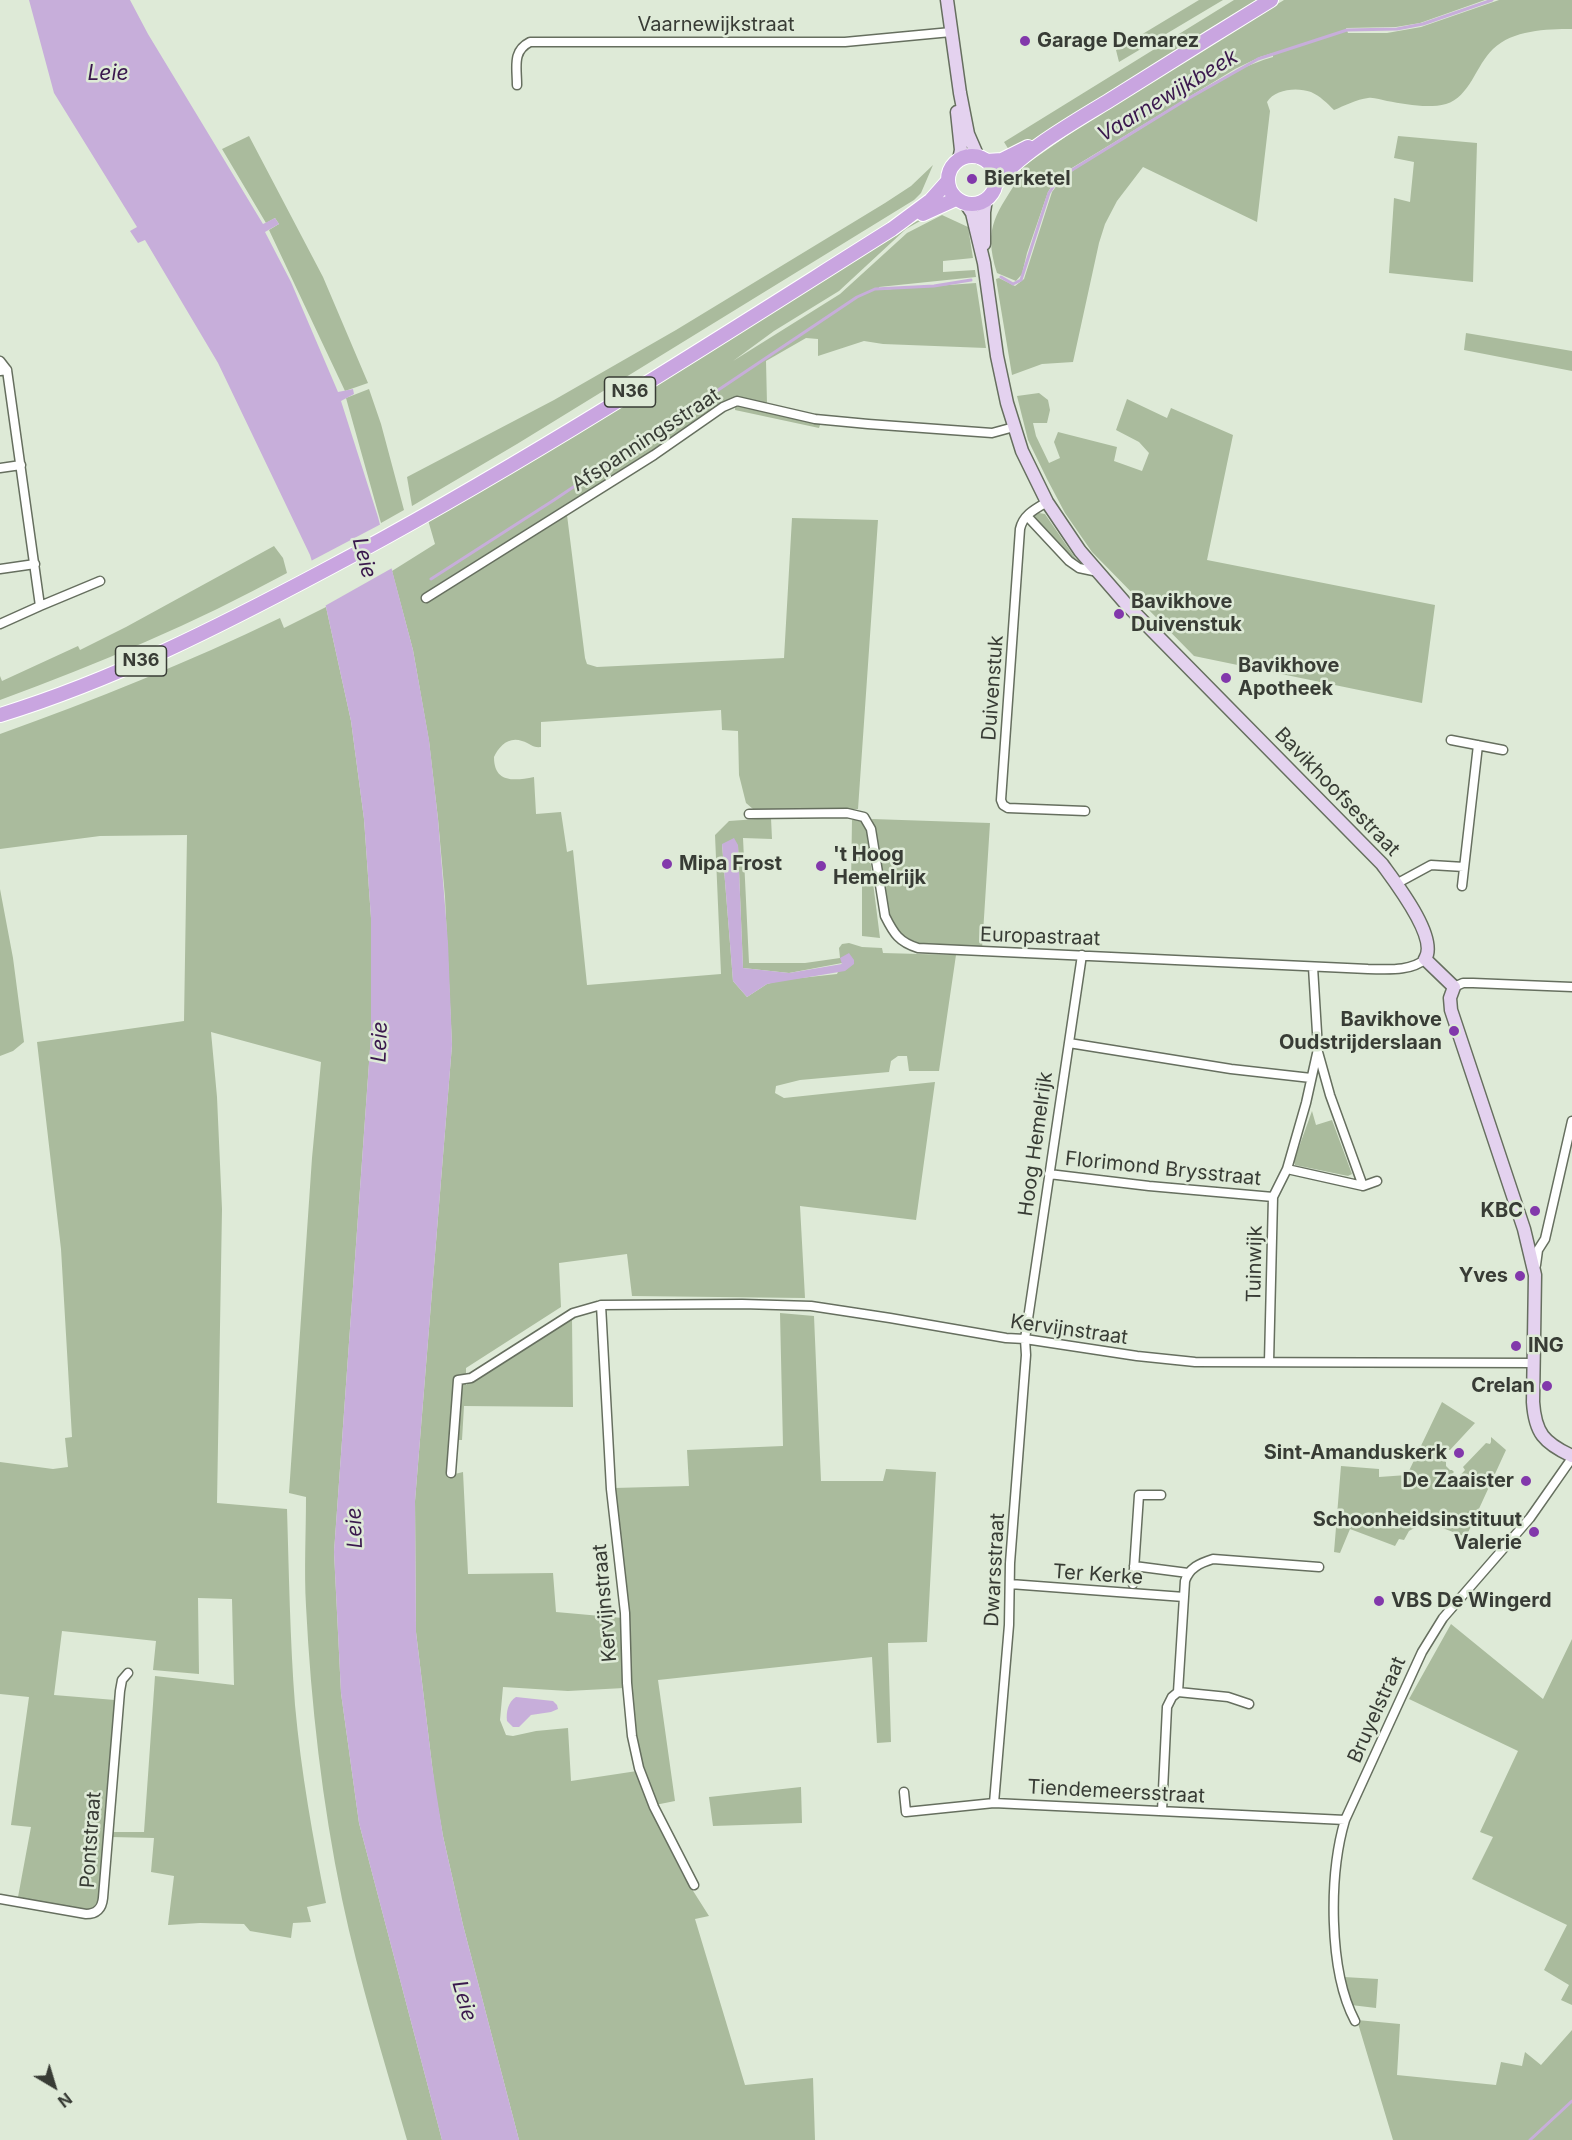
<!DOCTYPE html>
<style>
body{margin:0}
#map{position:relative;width:1572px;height:2140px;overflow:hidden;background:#deead7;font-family:Inter,sans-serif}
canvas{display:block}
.north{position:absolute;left:24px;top:2056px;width:60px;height:60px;-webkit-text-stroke:4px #deead7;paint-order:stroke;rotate:142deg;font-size:16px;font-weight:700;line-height:24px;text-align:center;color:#383c35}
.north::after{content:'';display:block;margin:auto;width:21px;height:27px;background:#383c35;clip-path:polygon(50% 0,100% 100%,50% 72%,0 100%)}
</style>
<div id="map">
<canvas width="1572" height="2140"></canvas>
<div class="north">N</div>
</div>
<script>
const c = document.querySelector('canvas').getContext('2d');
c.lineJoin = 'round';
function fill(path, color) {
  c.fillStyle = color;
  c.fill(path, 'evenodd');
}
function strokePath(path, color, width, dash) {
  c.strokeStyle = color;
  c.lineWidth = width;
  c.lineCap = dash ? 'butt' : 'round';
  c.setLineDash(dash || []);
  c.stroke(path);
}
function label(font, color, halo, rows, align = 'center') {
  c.font = font + ' Inter,sans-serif';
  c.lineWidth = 5;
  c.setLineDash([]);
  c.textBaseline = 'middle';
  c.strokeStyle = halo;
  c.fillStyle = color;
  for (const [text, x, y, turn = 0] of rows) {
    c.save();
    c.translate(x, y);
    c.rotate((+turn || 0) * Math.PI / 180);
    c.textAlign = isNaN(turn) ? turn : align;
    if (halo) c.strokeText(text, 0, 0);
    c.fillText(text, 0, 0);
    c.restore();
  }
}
const green = new Path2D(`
 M1199,0H1223L1119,62L1116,50Z
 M1234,0H1260L1037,138L1009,150L1004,142Z
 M1284,0H1485L1420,23L1396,27L1346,28L1348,33H1387L1421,27L1499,0H1572V29C1546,29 1513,30 1493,49C1476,65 1470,97 1446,104C1427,109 1405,104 1387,101C1381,100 1374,97 1368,98C1357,99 1344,106 1334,110C1327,103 1320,96 1311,92C1297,87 1275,89 1267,102L1270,111L1257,222L1143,167L1117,201L1105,224L1099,243L1073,362L1042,364L1012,375L996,279L999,278L1015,286L1024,279L1052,192C1070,166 1110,148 1137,131C1180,105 1224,71 1273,57V53L1260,57L1235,69L1057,177L1048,192L1027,253L1022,274L1016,281L997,273C982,225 998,213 1021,174V168L1078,128Z
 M249,136L323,277L368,383L345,391L269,230L279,224L275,218L266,223L222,149Z
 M1398,136L1477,143L1473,282L1389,273L1394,198L1410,202L1414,162L1394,158Z
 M933,165L921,193L914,200L517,444L412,506L407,477L554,400L676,330L885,203L911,186Z
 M936,211V212L906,229L839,291L774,331L733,361L840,294L907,233L942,215L968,227L973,258L943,261V272L975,270L976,277L879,287V290L976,283L986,348L883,344L864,341L818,356V339L806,338L766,361L767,404L823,416L819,428L735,410L736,399L721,405L657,448L656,457L567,515L585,658L587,664L597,667L784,658L792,518L878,520L858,809L773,811L753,809L746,803L739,775L738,731L722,730L721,710L541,722V747C532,748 530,743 522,741C509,736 499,746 494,757C494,783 514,781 534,777L536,814L561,812L567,852L573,850L587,985L721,974L715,835L729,821L771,818L772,839L743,838L749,963H805L840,958L839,948L842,944L849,943L862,947L882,948L883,953L956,955L939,1071H909L907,1056H898L891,1061L889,1072L800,1080L776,1086L775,1093L784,1098L935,1082L916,1220L800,1206L805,1298L632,1296L627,1254L559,1263L561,1307L466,1368V1385L572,1319L573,1407L464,1406L462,1440H457L455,1474L463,1472L468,1574L553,1573L556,1612L623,1618L624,1688L568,1691L503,1687L500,1720L506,1735L513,1736L536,1731L568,1728L571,1781L637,1771L651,1811L683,1875L709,1916L695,1919L745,2085L813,2078L815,2140H519L463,1925L443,1836L435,1790L416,1632L415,1501L452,1045L445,897L438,819L429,741L413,650L392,571L435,544L428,520L906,227ZM722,844L738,846L743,968L789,973L842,963L837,974L782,980L767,984L747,997L733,981Z
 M1466,333L1572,351V371L1464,350Z
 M369,389L381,424L404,510L381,523L346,398Z
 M1039,393L1048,400L1050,410L1047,423H1033L1036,436L1049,463L1060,458L1054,442L1058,432L1117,447L1114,461L1142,471L1149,453L1139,442L1116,430L1127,399L1167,418L1171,408L1233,435L1207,560L1435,605L1422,703L1194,656L1092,552L1065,513L1047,479L1028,440L1017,396Z
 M1039,513L1045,514L1078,562H1075L1034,519L1035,514Z
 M274,546L283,558L287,573C195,623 98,664 0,700V676L2,681L78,646L80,650L126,627Z
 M326,607L351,721L364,819L371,918V1035L334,1552L341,1693L359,1823L442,2140H407C384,2060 359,1980 342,1899C322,1802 311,1704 306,1606C304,1570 306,1533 306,1497L289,1493L312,1158L321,1062L211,1032L217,1097L222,1209L217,1503L287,1509C289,1574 290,1640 295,1705C301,1772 313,1838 326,1903L307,1907L311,1922L293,1923L291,1938L250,1931L244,1924L200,1923L168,1925L174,1876L151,1872L154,1838L111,1837L112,1832H144L155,1676L234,1685L232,1599L198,1598L199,1674L153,1670L156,1641L62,1631L54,1695L115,1700L101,1899L94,1909L89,1911L18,1897L31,1827L11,1825L29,1697L0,1694V1462L53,1469L68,1467L65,1438L72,1437L61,1249L37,1042L184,1021L187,835L100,836L0,849V734C95,700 189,662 280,618L284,628Z
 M865,819L880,938L862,936V883L851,884L852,820Z
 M872,819L990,823L982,949L919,944L901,934L892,923L885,902Z
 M0,889L13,958L24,1042L13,1051L0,1056Z
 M1312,1111L1316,1125L1332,1120L1352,1174L1348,1176L1295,1165L1294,1161Z
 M780,1313L814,1316L821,1481H883L886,1469L936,1472L927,1642L888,1643L891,1742L877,1743L872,1657L658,1680L675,1801L655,1805L642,1767L629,1692L614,1488L689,1486L687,1450L783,1446Z
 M1442,1402L1475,1423L1450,1450L1447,1449L1440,1456L1446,1462V1466L1450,1470H1452L1454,1472L1451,1475L1456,1480L1465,1470L1463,1467L1486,1443L1490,1444L1491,1442V1437L1506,1450L1466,1537L1440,1527L1423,1523L1409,1531L1404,1540L1399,1539L1395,1546L1350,1529L1340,1553L1334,1552L1341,1466L1379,1469V1477L1407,1475Z
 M1451,1624L1543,1699L1572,1639V2005L1561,2000L1569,1985L1544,1970L1567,1925L1472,1879L1493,1837L1480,1832L1518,1751L1409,1699Z
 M801,1787L802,1823L713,1826L709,1797Z
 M1344,1977L1378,1979L1376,2008L1351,2005Z
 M1357,2020L1400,2024L1397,2075L1496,2085L1501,2062L1522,2066L1525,2052L1541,2065L1572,2030V2140H1393Z`);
const water = new Path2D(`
 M29,0H130L148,34L263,224L275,218L279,224L265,232L291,282L338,392L353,389L354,394L341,401L378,517L413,650L429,740L438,819L448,943L452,1045L415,1501L416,1632L432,1765L443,1836L463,1925L519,2140H442L359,1823L341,1693L334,1552L371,1035V918L364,819L351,721L326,607L310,555L218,363L145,240L138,243L130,231L137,227L54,93Z
 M734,838L738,845L743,968L789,973L842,964L840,958L849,953L854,960V964L845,971L767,984L747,997L733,981L722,844Z
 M516,1697L553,1701L557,1705L558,1709L551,1712L531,1715L519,1727H513L507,1721C506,1712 508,1702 516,1697Z`);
const pier = new Path2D(`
 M383,523L394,567L323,607L309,562Z`);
const stream = new Path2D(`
 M1001,277L1013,284L1021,280L1049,193L1059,178L1184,101L1258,59L1347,30L1397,29L1423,24L1492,0
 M431,579L554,500L857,297L875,289L934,286L971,280
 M1530,2140L1572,2101`);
const street = new Path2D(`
 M517,85C517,67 512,51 530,42H845L951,32
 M0,361L7,370L0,371
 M0,468L21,465
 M1047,502C1035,509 1023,515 1020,529L1001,800L1003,805L1008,808L1085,811
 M1027,516L1069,561L1079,568L1098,572
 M0,569L35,564
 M426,598L654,455L723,407L737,401L815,419L868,424L992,433L1014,427
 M40,606L100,581
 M0,624L40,606L7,370
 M1451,740L1503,750
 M749,814L847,813L864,817L871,829L885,916C894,934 899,942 918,948L1368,969C1385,969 1411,972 1425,959
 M1396,884L1431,865L1464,867
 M1462,886L1478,745
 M1454,987L1463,983H1473L1572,987
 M1069,1043L1231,1069L1311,1078
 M1318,1052L1330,1095L1363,1186
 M1287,1169L1363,1186L1377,1181
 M1049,1174L1149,1186L1273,1197
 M1536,1265L1538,1250L1545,1239L1572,1121
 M601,1305L611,1489L625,1613L627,1683L632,1736L639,1768L654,1807L694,1885
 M1269,1362L1273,1197L1287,1169L1306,1103L1318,1049L1313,967
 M451,1473L458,1380L471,1378L573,1313L601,1305L742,1304L811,1306L890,1318L1006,1338L1025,1339L1137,1356L1195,1362L1535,1363
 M1134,1566L1188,1573
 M1010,1584L1184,1597
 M1133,1584L1139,1495H1161
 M1178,1692L1228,1697L1249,1704
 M904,1792L906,1812L994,1803L1345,1820
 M994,1803L1009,1625L1010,1563L1026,1355L1025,1339L1082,955
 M1162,1811L1167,1707L1172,1697L1178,1692L1185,1581C1189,1568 1200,1563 1213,1559L1319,1567
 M0,1899L86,1914C97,1914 102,1908 103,1898L120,1691L122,1680L128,1673
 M1355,2021C1328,1970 1329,1874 1345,1820L1422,1652L1443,1618L1530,1518L1572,1458`);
const secondary = new Path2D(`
 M947,0L960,93L968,134L978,157
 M957,112L961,150L959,160
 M966,204L972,213L984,263L997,356L1007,403L1022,451L1047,502L1080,551L1126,604L1382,864C1395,882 1439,938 1425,959L1454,987L1450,998L1451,1010L1524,1229L1535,1275L1533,1402C1535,1433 1544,1443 1572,1456
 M984,244V212L986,199`);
const primary = new Path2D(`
 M948 180a24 24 0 1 1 48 0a24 24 0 1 1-48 0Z
 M987,161L1002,160L1028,147
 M996,184C1020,152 1076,121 1110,100C1164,66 1217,33 1271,0
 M923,214L956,199
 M0,715C114,680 222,625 327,569C521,466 706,346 892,229L931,200L947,182`);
const markers = [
 [1025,41,6,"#8238ab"],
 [972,179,6,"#8238ab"],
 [1119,614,6,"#8238ab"],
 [1226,678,6,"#8238ab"],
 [667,864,6,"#8238ab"],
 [821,866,6,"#8238ab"],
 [1454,1031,6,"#8238ab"],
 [1535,1211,6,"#8238ab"],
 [1520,1276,6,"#8238ab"],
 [1516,1346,6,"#8238ab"],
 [1547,1386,6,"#8238ab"],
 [1459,1453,6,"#8238ab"],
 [1526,1481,6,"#8238ab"],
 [1534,1532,6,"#8238ab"],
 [1379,1601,6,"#8238ab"]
];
const shields = [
 [630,392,51],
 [141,661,51]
];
const shieldNames = [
 ["N36",630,392],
 ["N36",141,661]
];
const streetNames = [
 ["Vaarnewijkstraat",716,25],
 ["Afspanningsstraat",646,440,-33],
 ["Duivenstuk",993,688,-86],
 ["Bavikhoofsestraat",1337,792,46],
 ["Europastraat",1040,937,2],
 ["Hoog Hemelrijk",1036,1144,-82],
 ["Florimond Brysstraat",1163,1169,6],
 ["Tuinwijk",1255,1264,-89],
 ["Kervijnstraat",1069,1330,8],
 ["Dwarsstraat",995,1570,-87],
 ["Ter Kerke",1098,1575,4],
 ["Kervijnstraat",605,1603,-95],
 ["Bruyelstraat",1377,1710,-66],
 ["Tiendemeersstraat",1116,1792,3],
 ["Pontstraat",91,1840,-86]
];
const poiNames = [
 ["Garage Demarez",1037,41],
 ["Bierketel",984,179],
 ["Bavikhove",1131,602],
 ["Duivenstuk",1131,625],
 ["Bavikhove",1238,666],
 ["Apotheek",1238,689],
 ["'t Hoog",833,855],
 ["Hemelrijk",833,878],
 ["Mipa Frost",679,864],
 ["Bavikhove",1442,1020,"right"],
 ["Oudstrijderslaan",1442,1043,"right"],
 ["KBC",1523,1211,"right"],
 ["Yves",1508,1276,"right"],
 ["ING",1528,1346],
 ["Crelan",1535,1386,"right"],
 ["Sint-Amanduskerk",1447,1453,"right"],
 ["De Zaaister",1514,1481,"right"],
 ["Schoonheidsinstituut",1522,1520,"right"],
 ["Valerie",1522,1543,"right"],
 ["VBS De Wingerd",1391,1601]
];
const waterNames = [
 ["Leie",108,74],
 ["Vaarnewijkbeek",1168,96,-31],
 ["Leie",364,558,75],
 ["Leie",380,1042,-88],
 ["Leie",355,1528,-92],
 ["Leie",464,2001,74]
];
fill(green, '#aabb9d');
fill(water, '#c7aeda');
fill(pier, '#deead7');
strokePath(stream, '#c7aeda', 3);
strokePath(street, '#666f5f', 11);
strokePath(secondary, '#666f5f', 15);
strokePath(primary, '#fff', 16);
strokePath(street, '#fff', 8);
strokePath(secondary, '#e4d2ef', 12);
strokePath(primary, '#c9a5e0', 14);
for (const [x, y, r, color] of markers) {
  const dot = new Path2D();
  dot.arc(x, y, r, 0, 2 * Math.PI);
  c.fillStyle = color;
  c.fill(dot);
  strokePath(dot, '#deead7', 2);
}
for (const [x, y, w] of shields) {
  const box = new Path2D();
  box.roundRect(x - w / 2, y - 15, w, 30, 4.5);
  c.fillStyle = '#deead7';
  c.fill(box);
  strokePath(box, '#383c35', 1.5);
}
label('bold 18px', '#383c35', null, shieldNames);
label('20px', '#383c35', '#deead7', streetNames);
label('bold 20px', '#383c35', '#deead7', poiNames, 'left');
label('italic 21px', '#3a184d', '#deead7', waterNames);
</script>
